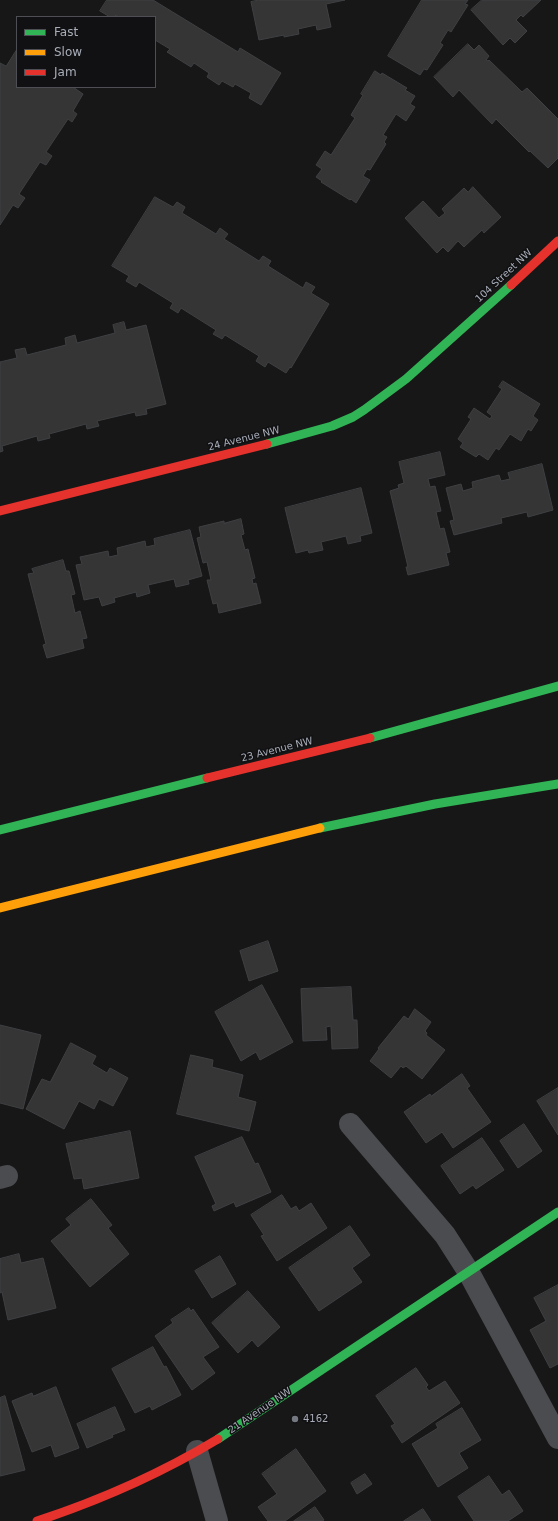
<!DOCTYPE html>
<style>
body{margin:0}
#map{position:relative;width:558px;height:1521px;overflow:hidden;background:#171717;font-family:"DejaVu Sans",sans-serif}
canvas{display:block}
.legend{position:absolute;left:16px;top:16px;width:140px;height:72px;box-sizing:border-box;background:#111113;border:1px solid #4d4f55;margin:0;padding:5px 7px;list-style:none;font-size:12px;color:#a8adb8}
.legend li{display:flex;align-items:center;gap:8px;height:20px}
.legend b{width:20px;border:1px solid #4d4f55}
</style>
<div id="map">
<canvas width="558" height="1521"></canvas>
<ul class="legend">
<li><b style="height:5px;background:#30b455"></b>Fast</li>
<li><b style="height:5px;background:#ff9f0a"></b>Slow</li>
<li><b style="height:5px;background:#e5322d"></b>Jam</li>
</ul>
</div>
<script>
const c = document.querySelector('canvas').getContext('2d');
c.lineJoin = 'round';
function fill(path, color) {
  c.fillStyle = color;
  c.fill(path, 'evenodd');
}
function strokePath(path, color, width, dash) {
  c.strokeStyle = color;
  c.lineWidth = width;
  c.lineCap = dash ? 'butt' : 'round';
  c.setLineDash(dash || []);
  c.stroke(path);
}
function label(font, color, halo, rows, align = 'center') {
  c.font = font + ' "DejaVu Sans",sans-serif';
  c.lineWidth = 3;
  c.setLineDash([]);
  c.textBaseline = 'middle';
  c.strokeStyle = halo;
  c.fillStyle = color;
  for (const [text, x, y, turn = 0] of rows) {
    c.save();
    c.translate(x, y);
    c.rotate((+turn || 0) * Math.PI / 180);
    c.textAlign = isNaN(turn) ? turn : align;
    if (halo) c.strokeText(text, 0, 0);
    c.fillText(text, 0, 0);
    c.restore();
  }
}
const building = new Path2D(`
 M107,0H153L238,52L240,48L281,73L261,105L249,98L251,93L235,84L233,87L222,81L219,85L207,77L209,73L194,63L191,67L167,52L170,49L155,40V17H119L116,15L114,17H110L100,11Z
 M259,0H345L326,4L331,27L317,30L316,25L298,29L299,34L284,37V35L259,40L251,2Z
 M422,0H468L465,4L468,5L451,32L448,30L440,43L443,45L427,70L424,69L420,75L388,56Z
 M482,0H541L523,17L521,15L516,20L527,31L515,43L510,38L503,45L471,10Z
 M468,44L474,50L479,45L489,56L486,60L488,61L489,60L522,92L527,88L558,119V158L548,168L530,151L529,152L496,119L492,124L459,90L453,97L434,77Z
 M16,51L17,87H73L83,94L73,111L77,114L72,122L68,119L46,152L52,156L46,165L40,162L19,194L25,198L18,208L13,205L0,225V63L6,66Z
 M375,71L381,75L382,73L407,88L405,90L415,96L410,104L415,107L406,121L396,114L383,135L387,137L384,142L386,144L370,170L367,169L363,176L370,180L356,203L351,199L350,200L321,182L322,181L316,177L322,169L316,165L325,151L331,155L355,118L351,115L363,95L361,94Z
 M473,187L501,217L484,233L482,230L464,247L458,241L448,252L443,247L437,253L405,218L423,201L439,218L445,213L442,209L464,188L468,192Z
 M155,197L173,207L177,202L185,207L182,213L216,234L220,228L228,234L224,239L259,261L263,256L271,261L268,266L303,288L306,282L315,287L311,293L329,304L291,368L290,367L286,373L268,362L265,367L256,361L259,356L225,335L222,339L213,334L216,330L181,308L178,313L170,308L173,303L139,282L136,287L126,281L129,276L112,266Z
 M124,322L126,330L146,325L166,404L146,409L147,414L136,416L135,412L97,421L99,426L87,429L86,424L49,434L50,438L38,441L37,436L2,446L3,451L0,452V362L17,358L15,350L25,348L27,355L66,345L65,338L75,335L77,343L115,333L113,325Z
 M503,381L540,404L533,416L538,420L531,431L528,429L521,441L510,434L499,450L496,448L488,460L479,454L476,457L460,447L463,443L458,439L471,419L468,417L474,408L490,419L492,416L487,412L502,389L499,387Z
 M440,452L445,475L428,479L430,487L435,486L441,511L436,512L440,529L444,528L450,552L446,553L449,565L408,575L406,567H408L390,491L399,488L398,485L404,483L399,462Z
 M542,464L553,510L528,517L527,512L501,518L502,523L454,535L450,521L454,520L446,488L461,484L463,491L473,488L472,482L499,475L501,481L510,479L508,473Z
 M361,488L372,533L360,536L361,541L348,544L346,536L321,542L323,550L309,553L308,550L296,553L285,508Z
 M241,519L244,534L241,535L245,550L248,549L255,578L252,579L253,584L256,583L261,603L219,613L217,603L213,604L207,580H211L207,562L203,563L197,538L201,537L199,527L224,521V523Z
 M190,530L202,576L188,580L189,584L176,587L174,579L148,585L150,593L137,597L136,592L114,598L115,602L102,606L99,597L84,600L76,565L82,564L80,557L108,551L109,557L118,555L117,548L145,541L146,547L155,545L154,539Z
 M63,560L66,571H69L75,594L71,595L75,613L80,611L87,638L82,639L84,648L47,658L43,645L46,644L28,574L34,573L32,569Z
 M268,941L278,971L249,981L240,951Z
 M262,985L293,1042L260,1060L256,1052L241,1061L215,1012Z
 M351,987L353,1020H357L358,1048L332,1049L331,1026L326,1027L327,1040L303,1041L301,989Z
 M415,1009L431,1022L425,1031L427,1033L426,1035L445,1050L422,1079L406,1066L403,1068L401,1066L391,1078L370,1061L379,1049L378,1048L404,1016L408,1019Z
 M0,1025L41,1035L23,1109L0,1103Z
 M71,1043L96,1056L92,1064L107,1073L110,1068L128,1078L113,1106L99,1099L94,1109L79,1101L64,1129L26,1109L42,1079L50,1082Z
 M191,1055L213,1060L212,1067L243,1075L238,1097L256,1102L249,1131L177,1114Z
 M462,1074L470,1086L467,1088L491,1122L453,1148L442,1132L426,1143L404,1112L430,1094L431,1096Z
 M558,1088V1135L537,1101Z
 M524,1124L542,1151L518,1168L500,1141Z
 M130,1131L139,1178L84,1189L82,1178L74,1179L66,1144Z
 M242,1137L255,1164L258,1163L271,1192L236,1207L234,1202L214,1211L212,1206L216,1204L195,1157Z
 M482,1138L504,1170L476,1189L473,1185L460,1194L441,1166Z
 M282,1195L291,1209L296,1206L299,1211L311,1203L327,1228L277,1261L261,1236L264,1235L251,1215Z
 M91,1199L112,1225L108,1228L129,1254L90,1287L51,1241L71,1225L66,1219Z
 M350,1226L370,1255L352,1268L362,1282L319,1311L289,1268Z
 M19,1254L21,1263L43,1258L56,1308L8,1320L2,1292L0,1293V1259Z
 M220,1256L236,1284L212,1298L195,1271Z
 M558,1285V1364L550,1368L530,1330L546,1321L534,1298Z
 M248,1291L280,1327L258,1347L252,1340L238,1353L212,1323Z
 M189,1308L191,1311L193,1309L219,1347L203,1357L215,1373L192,1390L155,1336L173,1323L171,1320Z
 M153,1347L164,1367L166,1366L181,1395L152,1410L150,1406L135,1413L112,1369Z
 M416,1368L428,1385L426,1387L429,1391L445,1381L460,1403L402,1443L391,1426L395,1424L376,1396Z
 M56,1387L79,1448L55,1457L51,1445L32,1452L12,1401L32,1393L33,1396Z
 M5,1396L25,1470L0,1476V1398Z
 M115,1407L125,1430L112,1435L113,1437L87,1448L77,1424Z
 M462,1408L481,1440L459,1453L468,1468L438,1487L412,1444L438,1428L436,1424Z
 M296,1449L326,1491L285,1521H268L258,1507L277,1494L262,1474Z
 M365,1474L372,1484L357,1494L351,1483Z
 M489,1476L502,1495L509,1490L523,1511L508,1521H474L458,1497Z
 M315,1507L324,1520L322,1521H294Z
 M423,1509L431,1521H404Z`);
const street = new Path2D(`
 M350,1124L445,1235L468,1271L558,1438
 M0,1178L7,1176
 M197,1451L217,1521`);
const fast = new Path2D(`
 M267,444L332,426L353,417L364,410L406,379L511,285
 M370,738L558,686
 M320,828L435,804L558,784
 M0,830L207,778
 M218,1439L558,1212`);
const slow = new Path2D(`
 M0,908L320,828`);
const jam = new Path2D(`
 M511,285L558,241
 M0,511L267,444
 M207,778L370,738
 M37,1521C101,1500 160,1474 218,1439`);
const markers = [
 [295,1419,4,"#757880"]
];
const streetNames = [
 ["104 Street NW",504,276,-43],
 ["24 Avenue NW",244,439,-14],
 ["23 Avenue NW",277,750,-14],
 ["21 Avenue NW",260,1411,-34]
];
const poiNames = [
 ["4162",303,1419]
];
fill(building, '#353536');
strokePath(building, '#3f4043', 1);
strokePath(street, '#4b4c50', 22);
strokePath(fast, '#30b455', 9);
strokePath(slow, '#ff9f0a', 9);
strokePath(jam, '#e5322d', 9);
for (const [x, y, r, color] of markers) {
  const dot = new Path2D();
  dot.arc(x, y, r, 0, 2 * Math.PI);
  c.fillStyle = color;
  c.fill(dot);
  strokePath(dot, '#111113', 1.5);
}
label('10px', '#a8adb8', '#111113', streetNames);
label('10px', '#a8adb8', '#111113', poiNames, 'left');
</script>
